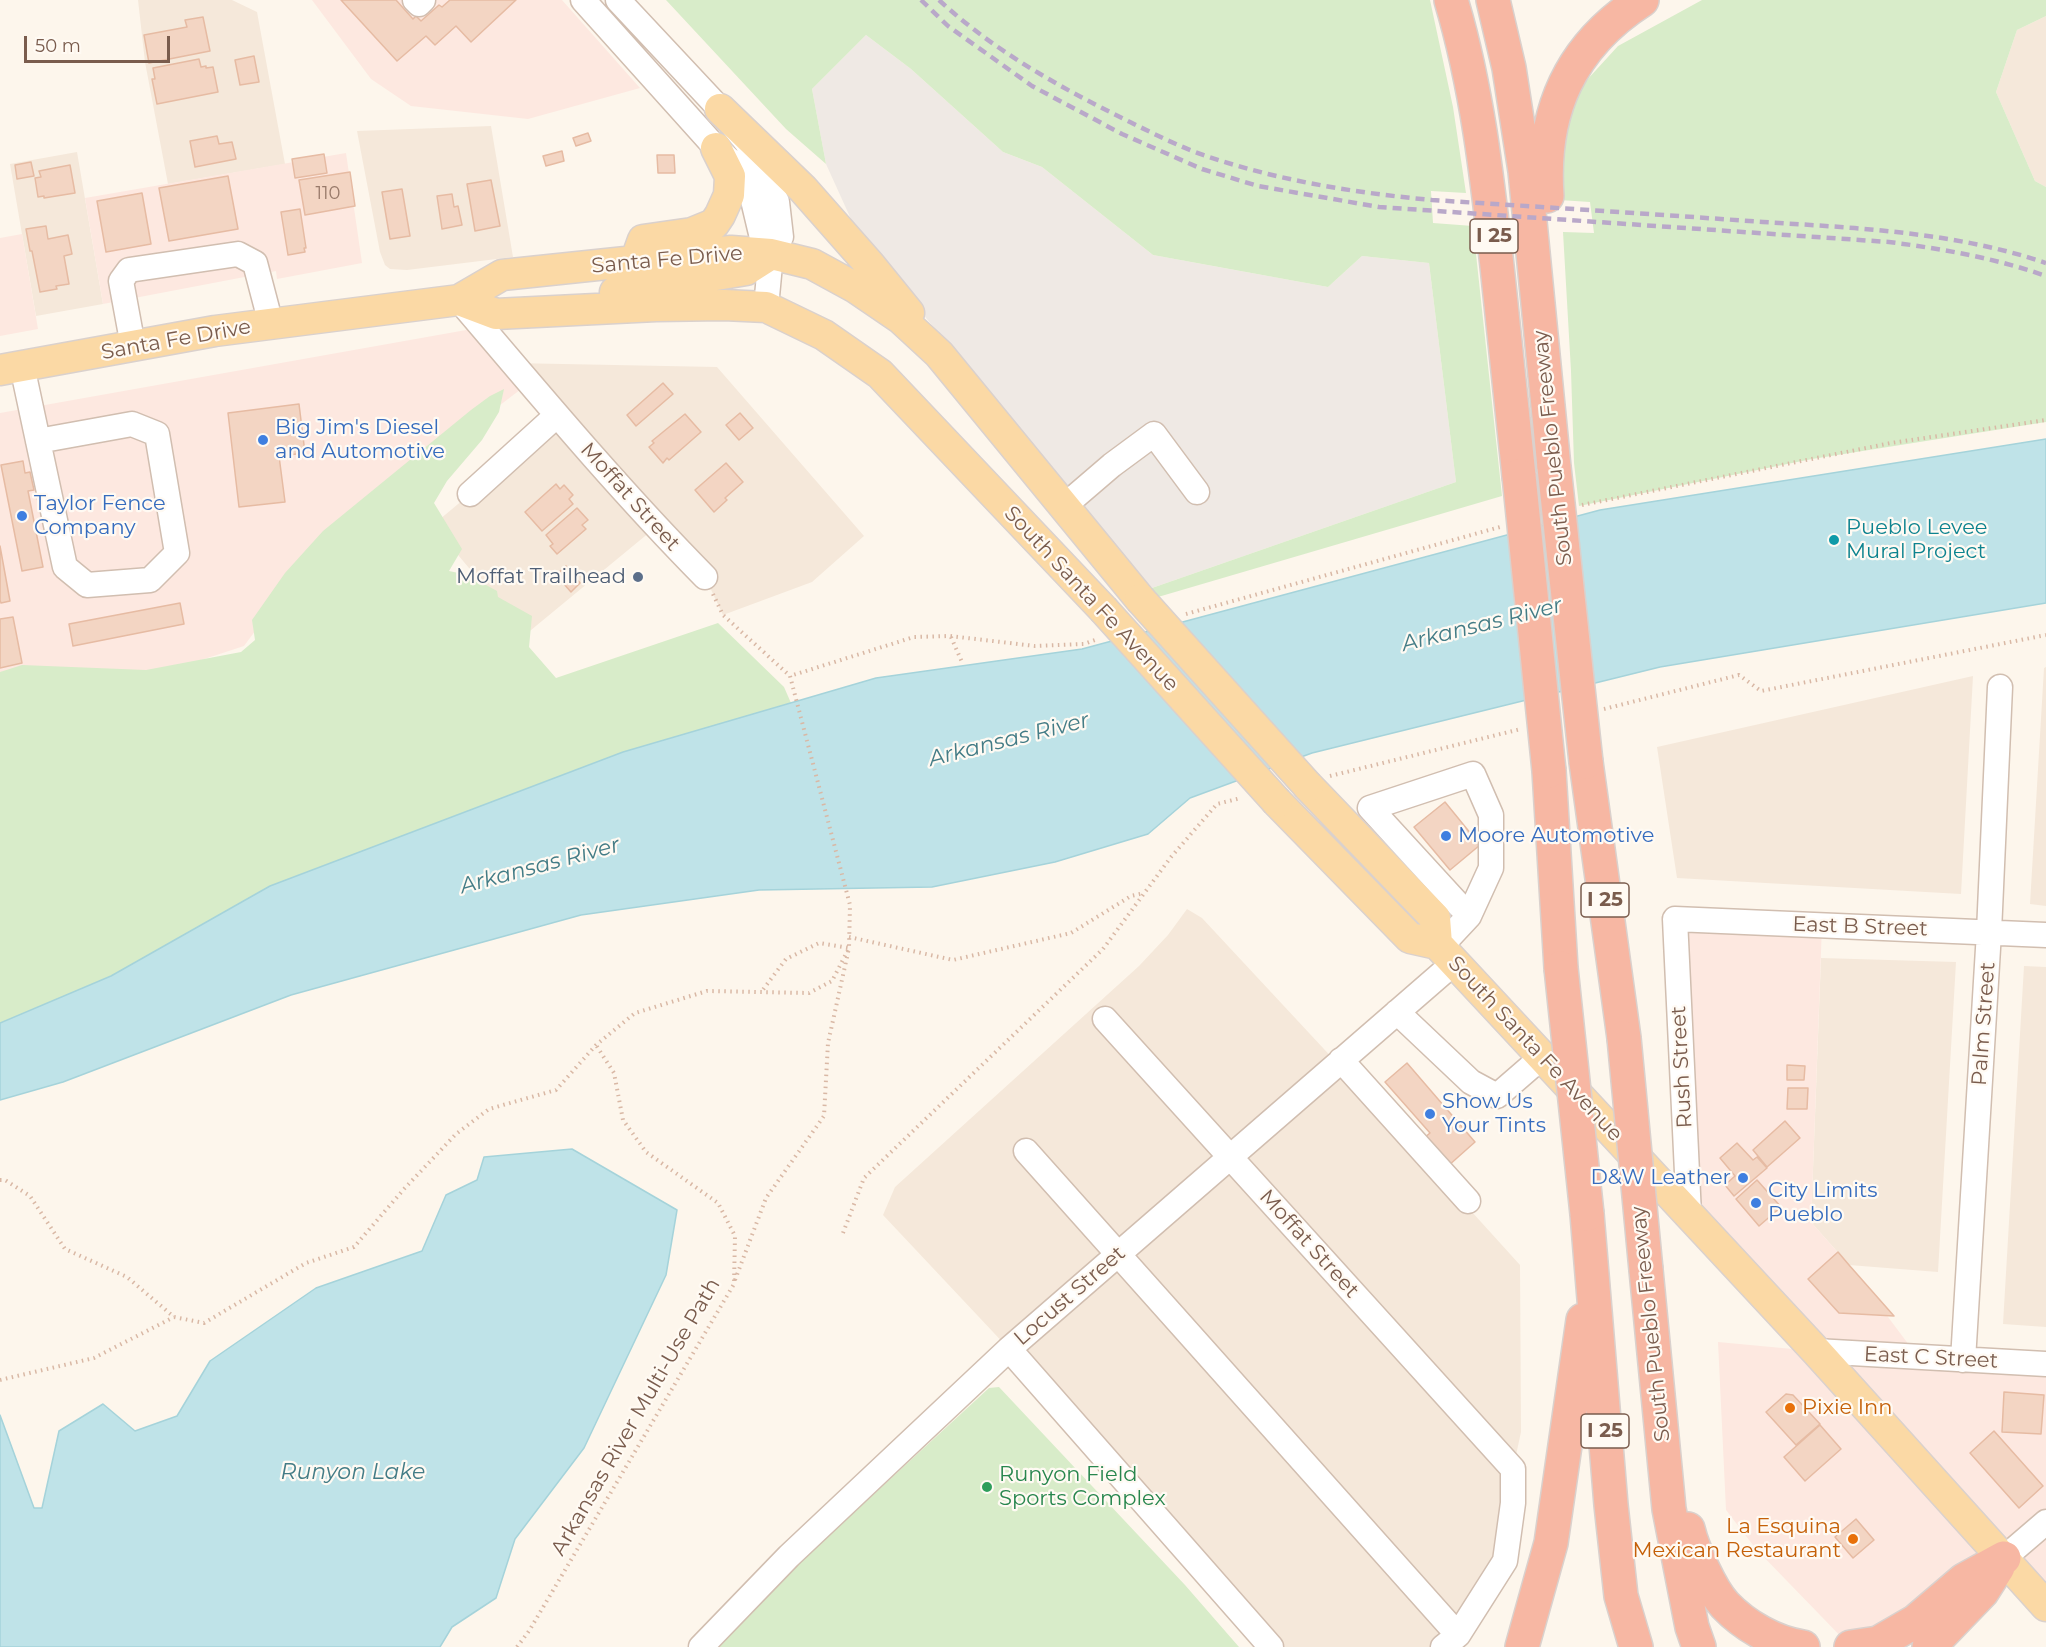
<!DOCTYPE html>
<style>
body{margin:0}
#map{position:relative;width:2046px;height:1647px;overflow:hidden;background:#fdf6ec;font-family:Montserrat,sans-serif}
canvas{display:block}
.scale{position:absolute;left:24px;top:36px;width:146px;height:27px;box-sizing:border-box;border:3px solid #7a5c4d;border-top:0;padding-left:8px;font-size:18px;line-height:21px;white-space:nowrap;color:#7a5c4d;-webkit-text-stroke:4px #fffaf3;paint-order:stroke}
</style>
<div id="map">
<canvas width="2046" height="1647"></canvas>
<div class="scale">50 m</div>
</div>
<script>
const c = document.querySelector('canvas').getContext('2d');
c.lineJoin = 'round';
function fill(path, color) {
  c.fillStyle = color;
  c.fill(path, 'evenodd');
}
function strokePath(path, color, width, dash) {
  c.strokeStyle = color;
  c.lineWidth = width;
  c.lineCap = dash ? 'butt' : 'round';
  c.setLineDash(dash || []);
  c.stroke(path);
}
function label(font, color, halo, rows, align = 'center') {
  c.font = font + ' Montserrat,sans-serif';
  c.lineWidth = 4.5;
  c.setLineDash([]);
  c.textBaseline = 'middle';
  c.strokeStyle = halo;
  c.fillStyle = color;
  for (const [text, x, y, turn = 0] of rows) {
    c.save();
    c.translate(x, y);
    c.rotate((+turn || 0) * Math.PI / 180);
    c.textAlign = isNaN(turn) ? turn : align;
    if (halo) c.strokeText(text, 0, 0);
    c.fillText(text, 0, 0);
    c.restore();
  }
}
const residential = new Path2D(`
 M138,0H232L257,12L285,164L168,184L145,62Z
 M2046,16V187L2035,181L1996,92L2017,30Z
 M491,126L513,257L407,270L390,269L385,265L380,252L357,131Z
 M77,152L103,304L36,316L10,164Z
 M512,363L717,367L864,536L812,582L723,615L705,577L656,527L525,635L433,525L470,494L556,416Z
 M2046,667V906L2030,904L2044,668Z
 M1973,676L1961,894L1677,878L1657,747Z
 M1187,909L1202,918L1337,1063L1520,1265L1521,1432L1513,1469L1505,1561L1443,1647H1271L1009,1349L883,1215L895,1187L1139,966L1168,935Z
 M1821,958L1956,962L1938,1272L1849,1265L1811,1222Z
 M2024,966L2046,967V1327L2003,1324Z`);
const commercial = new Path2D(`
 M312,0H562L640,88L528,119L411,106L371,79Z
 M346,153L362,263L277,279L276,271L103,304L85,198Z
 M22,234L38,329L0,336V238Z
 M483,327L529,383L322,541L244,646L0,726V413Z
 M1675,919L1822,925L1811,1222L1849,1265L1918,1357L2046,1364V1606L2004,1558L1851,1647L1756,1549L1726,1510L1718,1342L1814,1351L1689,1215Z`);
const industrial = new Path2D(`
 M866,35L911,69L1003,152L1042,167L1153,255L1328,287L1362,256L1429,263L1456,482L1152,588L860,239L826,164L812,89Z`);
const green = new Path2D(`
 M666,0H1430L1453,107L1466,193L1431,191L1433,223L1473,226L1502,496L1158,597L1152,588L1456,482L1429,263L1362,256L1328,287L1153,255L1042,167L1003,152L911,69L866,35L812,89L826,164L786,129Z
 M1702,0H2046V16L2017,30L1996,92L2035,181L2046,187V422L1812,459L1579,506L1574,463L1571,371L1563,232L1594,233L1590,202L1559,200V150L1575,93L1618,46Z
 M504,389L499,412L482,440L447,481L434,503L462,549L449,571L468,575L497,591L498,597L532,616L529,647L556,678L718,623L784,687L791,703L623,752L270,886L111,976L0,1023V672L22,665L146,670L241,652L255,640L252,620L285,573L323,531L471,410L490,396Z
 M999,1387L1185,1585L1239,1647H718L774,1586L989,1388Z`);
const water = new Path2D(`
 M2046,439V603L1660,667L1312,753L1190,798L1148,834L1055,862L932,887L759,890L581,915L291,995L63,1082L0,1100V1023L111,976L270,886L623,752L876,678L1082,649L1600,510Z
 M572,1149L677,1210L666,1275L584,1448L515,1539L496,1598L452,1627L440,1647H0V1415L34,1508H42L59,1431L103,1404L135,1431L177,1416L210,1361L316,1288L422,1251L446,1195L477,1180L484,1157Z`);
const building = new Path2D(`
 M341,0H396L413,19L416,16L421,21L439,5L442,7L450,0H516L471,42L456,26L435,45L426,36L397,61Z
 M203,17L210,51L149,63L144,35L187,27L185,20Z
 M254,56L259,82L240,85L235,60Z
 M199,59L201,67L206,66V68L213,67L218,92L157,104L152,79H155L153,68Z
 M588,133L591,141L576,146L573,138Z
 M217,136L219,144L232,142L236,159L195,167L190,141Z
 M562,151L564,161L546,166L543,156Z
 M324,154L327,173L295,178L292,159Z
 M657,155H674L675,173H658Z
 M31,162L34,176L17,179L15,165Z
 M70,165L75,193L44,198V196L38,197L35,178L41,177L39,171Z
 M350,172L355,206L305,215L299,180Z
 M228,176L238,229L169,241L159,188Z
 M491,180L500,226L475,231L467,184Z
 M402,189L410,236L390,239L382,192Z
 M142,193L151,244L106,252L97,201Z
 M452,194L454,207L458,206L462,225L442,229L437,196Z
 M300,209L306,248H304L305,252L288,255L281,212Z
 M46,226L48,239L68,235L72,254L64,256L69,284L56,286L57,289L40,292L32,251H30L26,229Z
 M663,383L673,394L636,426L627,415Z
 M299,404L305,453L279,456L285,502L239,507L228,413Z
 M740,413L753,428L739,440L726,425Z
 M685,414L701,432L669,460L667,458L663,463L649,447L654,443L652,441Z
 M23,461L25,473L30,472L34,490L28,491L43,567L22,571L1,465Z
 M726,463L743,482L725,498L727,500L714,512L695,490Z
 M556,484L560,489L564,485L573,495L569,499L573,504L542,531L525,512Z
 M577,508L588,520L582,525L586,529L557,554L550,546L553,544L546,535Z
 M0,546L10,601L1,603L0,600Z
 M566,566L580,583L571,592L556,575Z
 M180,603L184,624L73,646L69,624Z
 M13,617L22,663L0,668V619Z
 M1445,802L1480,845L1450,870L1414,827Z
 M1407,1063L1475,1142L1448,1166L1424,1138L1430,1133L1385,1082Z
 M1787,1065L1805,1066L1804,1080H1787Z
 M1788,1088H1808L1807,1109H1787Z
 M1785,1121L1800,1138L1767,1167L1753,1150Z
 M1737,1143L1753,1160L1757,1157L1767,1168L1734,1196L1725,1185L1735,1176L1720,1158Z
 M1757,1180L1781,1207L1759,1226L1736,1199Z
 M1838,1252L1849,1265L1894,1316L1839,1313L1808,1279Z
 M2004,1392L2044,1395L2041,1434L2002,1432Z
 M1786,1394L1793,1395L1820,1424L1796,1445L1766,1412Z
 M1820,1425L1841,1449L1805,1481L1784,1457Z
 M1994,1431L2043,1486L2019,1508L1970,1453Z
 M1856,1519L1874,1540L1853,1558L1835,1537Z`);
const path = new Path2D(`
 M1582,505L1891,443L2046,420
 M713,594L723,615L790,676
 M1186,614L1500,527
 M951,637L962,662
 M1604,709L1739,675L1761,691L2046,635
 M1330,776L1521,729
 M849,937L953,960L1071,933L1131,896L1144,893
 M0,1180H5L30,1196L65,1249L127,1277L174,1317L204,1323L306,1263L354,1247L404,1189L456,1134L489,1109L556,1090L596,1045L635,1013L707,991L809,993L832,981L849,948L850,905L790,676L914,637L950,636L1035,646L1084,644L1098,639
 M843,1233L864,1178L1103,949L1171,857L1217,804L1241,798
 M735,1280L766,1198L824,1116L828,1043L849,948L819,943L786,959L762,991
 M0,1380L94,1358L174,1317
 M517,1647L529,1631L734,1284L735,1236L718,1203L646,1152L623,1120L614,1073L596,1045`);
const minor = new Path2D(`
 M415,0L419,4L423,0
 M583,0L716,148L741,170L753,200L763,242L771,254
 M618,0L720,109L747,143L777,202L781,237L771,254L766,307
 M459,300C539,394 618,489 705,577
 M133,346L121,281L129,270L238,254L255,263L271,324
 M22,366L65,567L87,585L150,580L177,553L157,434L132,424L38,441
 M470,494L556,416
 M1063,507L1112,465L1154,434L1197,492
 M1440,947L1469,916L1491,868V815L1473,774L1370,808L1469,916
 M1397,1012L1471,1082L1497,1096L1542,1057
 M1105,1019L1513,1469V1503L1505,1561L1458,1635L1443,1647
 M1341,1060L1468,1201
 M1026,1151L1458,1635
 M1689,1215L1675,919L2046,935
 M1009,1349L1271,1647
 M1816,1351L2046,1364
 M1963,1360L1989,932L2000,687
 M2004,1558L2046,1522
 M701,1647L789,1556L1009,1349L1455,962`);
const major = new Path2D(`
 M720,109L803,189L870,265L909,313
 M638,254L643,240L692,233L714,224L720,215L729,195L730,176L716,148
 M615,292L746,270L768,256
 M459,300L496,314L656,306L724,305L766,307L824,335L880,374L1103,609
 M0,370L215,331L459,300L502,275L731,251L771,254L812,264L856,288L900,318L939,354L1140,599
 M1308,786L1435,918L1437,944
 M1277,802L1410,938L1437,944L1440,947L1816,1351L2046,1606`);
const highway = new Path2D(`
 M1451,0C1477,87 1487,176 1497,266C1504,336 1511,406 1519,476
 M1493,0L1509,68L1525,171L1554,467
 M1547,196C1541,112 1570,46 1642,0
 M1586,762L1624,1038
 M1549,771L1561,968
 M1587,1214L1611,1505L1621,1596L1636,1647
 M1646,1270L1669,1509L1692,1627L1699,1647
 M1688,1529C1693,1550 1711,1590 1725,1605C1745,1626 1775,1643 1803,1647
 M1522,1647L1551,1543L1583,1320
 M1851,1647L1878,1643L1916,1621L1964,1580L2004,1558
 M1929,1647L1982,1592L1998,1567`);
const rail = new Path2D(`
 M921,0L948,26L1032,86L1122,134L1202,169L1258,186L1379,207L1889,242C1943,249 1995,258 2046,276
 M939,0C995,52 1063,89 1130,122C1156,135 1182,148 1209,157C1281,181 1356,193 1432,200C1542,207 1653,214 1763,222C1858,228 1955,232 2046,263`);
const majorBridge = new Path2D(`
 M1140,599L1308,786
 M1103,609L1277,802`);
const highwayBridge = new Path2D(`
 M1554,467L1586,762
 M1519,476L1549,771
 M1561,968L1587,1214
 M1624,1038L1646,1270`);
const markers = [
 [263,440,6,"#3f7fe0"],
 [22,516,6,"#3f7fe0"],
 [1834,540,6,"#0f9aa8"],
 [638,577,6,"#5c6f8a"],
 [1446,836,6,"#3f7fe0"],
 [1430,1114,6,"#3f7fe0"],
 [1743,1178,6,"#3f7fe0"],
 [1756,1203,6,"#3f7fe0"],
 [1790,1408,6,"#e8710a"],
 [987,1487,6,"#2e9e5b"],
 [1853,1539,6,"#e8710a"]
];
const numberNames = [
 ["110",328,194]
];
const shields = [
 [1494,236,48],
 [1605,900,48],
 [1605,1431,48]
];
const shieldNames = [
 ["I 25",1494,236],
 ["I 25",1605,900],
 ["I 25",1605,1431]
];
const streetNames = [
 ["Santa Fe Drive",667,260,-5],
 ["Santa Fe Drive",176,340,-10],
 ["South Pueblo Freeway",1553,448,-96],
 ["Moffat Street",630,497,48],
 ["South Santa Fe Avenue",1091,599,47],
 ["East B Street",1860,927,2],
 ["Palm Street",1984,1024,-86],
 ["South Santa Fe Avenue",1535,1049,47],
 ["Rush Street",1682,1067,-93],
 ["Moffat Street",1309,1244,48],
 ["Locust Street",1070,1296,-41],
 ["South Pueblo Freeway",1651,1324,-96],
 ["East C Street",1931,1358,3],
 ["Arkansas River Multi-Use Path",636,1417,-60]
];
const shopNames = [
 ["Big Jim's Diesel",275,428],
 ["and Automotive",275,452],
 ["Taylor Fence",34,504],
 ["Company",34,528],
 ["Moore Automotive",1458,836],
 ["Show Us",1442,1102],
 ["Your Tints",1442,1126],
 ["D&W Leather",1731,1178,"right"],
 ["City Limits",1768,1191],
 ["Pueblo",1768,1215]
];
const cultureNames = [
 ["Pueblo Levee",1846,528],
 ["Mural Project",1846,552]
];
const serviceNames = [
 ["Moffat Trailhead",626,577]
];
const foodNames = [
 ["Pixie Inn",1802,1408],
 ["La Esquina",1841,1527,"right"],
 ["Mexican Restaurant",1841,1551,"right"]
];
const leisureNames = [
 ["Runyon Field",999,1475],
 ["Sports Complex",999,1499]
];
const waterNames = [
 ["Arkansas River",1482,625,-14],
 ["Arkansas River",1009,740,-14],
 ["Arkansas River",540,866,-15],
 ["Runyon Lake",353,1473]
];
fill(residential, '#f5e8da');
fill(commercial, '#fde8e0');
fill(industrial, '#efe9e4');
fill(green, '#d8ecc9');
fill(water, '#bfe3e8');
strokePath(water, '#a5d3da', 1.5);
fill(building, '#f3d5c3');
strokePath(building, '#e6bba3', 1.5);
strokePath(minor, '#d1beb0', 27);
strokePath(major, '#dad1cd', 33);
strokePath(highway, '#dad1cd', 36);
strokePath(path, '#d9b8a5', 4, [1.5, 4.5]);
strokePath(minor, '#fff', 24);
strokePath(major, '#fbd9a5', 30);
strokePath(highway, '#f7b7a3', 33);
strokePath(rail, '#b9a8c9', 4.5, [9, 6]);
strokePath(majorBridge, '#dad1cd', 33, []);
strokePath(highwayBridge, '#dad1cd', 36, []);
strokePath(majorBridge, '#fbd9a5', 30);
strokePath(highwayBridge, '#f7b7a3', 33);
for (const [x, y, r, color] of markers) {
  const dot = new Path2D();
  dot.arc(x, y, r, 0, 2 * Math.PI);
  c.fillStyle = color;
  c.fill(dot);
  strokePath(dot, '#fffaf3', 2);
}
label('18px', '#987a6a', null, numberNames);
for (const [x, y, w] of shields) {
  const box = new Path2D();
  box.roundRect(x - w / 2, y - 17, w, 34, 4.5);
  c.fillStyle = '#fffaf3';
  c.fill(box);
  strokePath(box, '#7a5c4d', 1.5);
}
label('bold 20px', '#7a5c4d', null, shieldNames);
label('21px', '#7a5c4d', '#fffaf3', streetNames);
label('21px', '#366cbe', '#fffaf3', shopNames, 'left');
label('21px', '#0d838f', '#fffaf3', cultureNames, 'left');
label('21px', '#4e5e75', '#fffaf3', serviceNames, 'right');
label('21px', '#c56008', '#fffaf3', foodNames, 'left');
label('21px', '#27864d', '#fffaf3', leisureNames, 'left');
label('italic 22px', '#437c86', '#fffaf3', waterNames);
</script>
